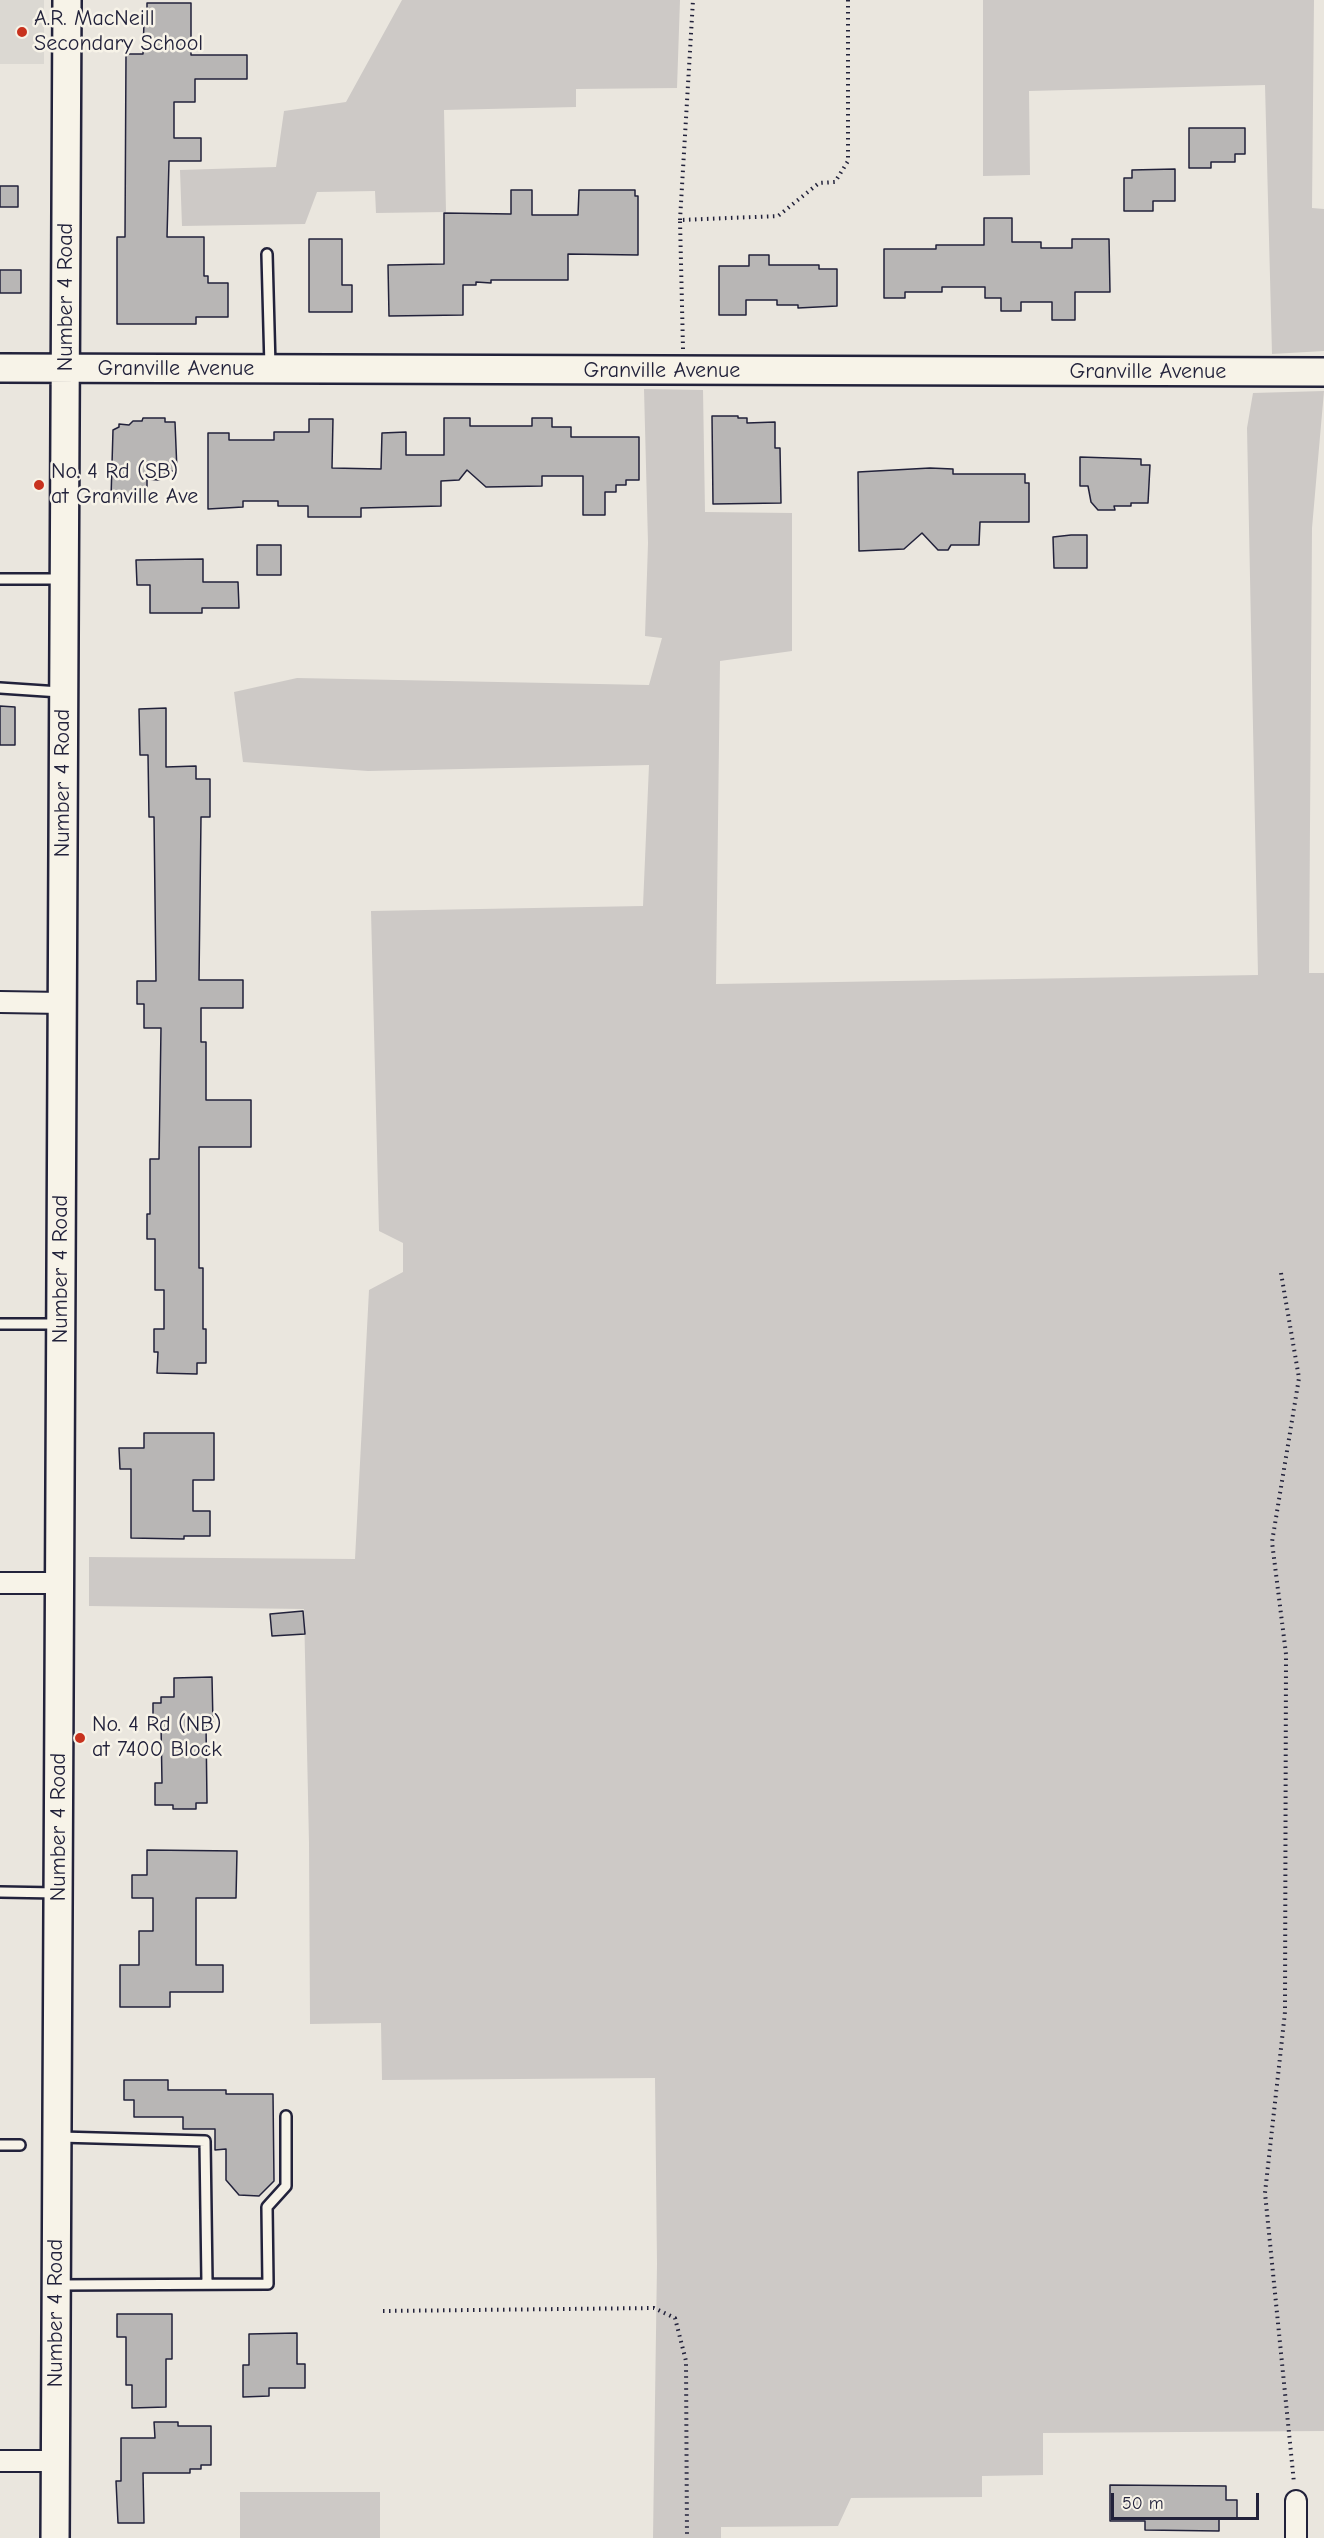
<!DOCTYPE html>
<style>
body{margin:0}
#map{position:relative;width:1324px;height:2538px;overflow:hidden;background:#eae6de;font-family:"Comic Neue",sans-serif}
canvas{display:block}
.scale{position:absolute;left:1111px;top:2493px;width:148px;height:27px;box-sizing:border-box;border:3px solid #22223b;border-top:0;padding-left:8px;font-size:18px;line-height:21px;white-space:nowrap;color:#22223b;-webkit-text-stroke:4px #f7f3e8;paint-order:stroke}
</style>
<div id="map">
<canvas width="1324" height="2538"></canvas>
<div class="scale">50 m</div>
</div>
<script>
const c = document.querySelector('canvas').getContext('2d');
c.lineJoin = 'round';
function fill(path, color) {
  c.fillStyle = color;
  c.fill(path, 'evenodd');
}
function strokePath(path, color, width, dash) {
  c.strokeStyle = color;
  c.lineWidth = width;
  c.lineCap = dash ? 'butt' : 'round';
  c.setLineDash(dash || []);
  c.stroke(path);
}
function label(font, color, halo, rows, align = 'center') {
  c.font = font + ' "Comic Neue",sans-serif';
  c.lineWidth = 5;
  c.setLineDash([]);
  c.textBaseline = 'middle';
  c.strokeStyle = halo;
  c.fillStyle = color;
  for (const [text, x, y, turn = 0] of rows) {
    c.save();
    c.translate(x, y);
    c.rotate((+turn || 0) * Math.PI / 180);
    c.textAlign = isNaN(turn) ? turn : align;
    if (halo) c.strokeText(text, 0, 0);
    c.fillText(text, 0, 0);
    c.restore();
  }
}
const built = new Path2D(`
 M0,0H44V64H0Z`);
const green = new Path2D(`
 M402,0H680L677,88L576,89V107L444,110L446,212L376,213L375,191L317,192L305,224L182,226L180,170L276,167L284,111L346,102Z
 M983,0H1314L1312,208L1324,209V351L1272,354L1265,85L1029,91L1030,175L983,176Z
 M644,389L703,390L705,512L792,513V651L720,661L716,984L1258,975L1247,428L1253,393L1324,391L1312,528L1309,973H1324V2431L1043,2433V2475L982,2476V2497L851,2498L838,2526L721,2527V2538H653L657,2264L655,2078L382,2080L381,2023L310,2024L309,1843L304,1609L89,1606V1557L355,1559L369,1290L403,1272V1243L379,1231L371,911L643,906L649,765L368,771L243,762L234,692L297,678L649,685L662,638L645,636L648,543Z
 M240,2492H380V2538H240Z`);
const building = new Path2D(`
 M147,3H191V55H247V79H195V102H174V138H201V161H169L167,237H204V276H208V283H228V317H196V324H117V237H125L126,54H143L144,21H147Z
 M1189,128H1245V154H1235V162H1211V168H1189Z
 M1175,169V201H1153V211H1124V178H1132V170Z
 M0,186H18V207H0Z
 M511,190H532V215H578L579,190H635V196H638V255L568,254V280H491V283L476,282V285H463V315L389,316L388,265L444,264V213L511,214Z
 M984,218H1012V242H1041V248H1072V239H1109L1110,292H1075V320H1052V302H1021V311H1001V298H985V287H942V292H905V298H884V249H936V245H984Z
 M309,239H342V285H352V312H309Z
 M749,255H769V265H819V269H837V306L798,308V305H777V300H746V315H719V266H749Z
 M0,270H21V293H0Z
 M712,416H738V418H747V423L775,422V448H780L781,503L713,504Z
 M143,418H165V422H175L177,471H165V478L158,480L147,479V499L111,498L113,430L119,427V424L129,425L133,421H142Z
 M444,418H470V426H532V418H552V427H571V437H639V480H626V485H616V492H605V515H583V476H542V486L486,487L467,470L459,480L441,481V506L361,508V517H308V506H278V501H243V507L208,509V433H229V440H274V432H309V419H333L332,468L381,469L382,433L406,432V455H444Z
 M1080,457L1141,459V465H1150L1148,503H1131V506H1114L1115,510H1098L1091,502L1088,486H1080Z
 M930,468L953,469V474H1025V483H1029V522H980L979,545H951L948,550H938L922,533L904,549L859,551L858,472Z
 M1071,535H1087V568H1054L1053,537Z
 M257,545H281V575H257Z
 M203,559V582H238L239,608H202V613H150V585H137L136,560Z
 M0,706L15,707V745H0Z
 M166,708V767L196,766V779H210V817H201L199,980H243V1008H201V1042H206V1100H251V1147H199V1268H203V1329H206V1363H197V1374L157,1373L158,1352H154V1329H164V1290H155V1239H147V1214H150V1159H159L161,1028H144V1004H137V981H156L154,817H149L148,755H140L139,709Z
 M144,1433H214V1480H193V1511H210V1536H184V1539L131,1538V1469H120L119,1448H144Z
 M303,1611L305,1634L272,1636L270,1614Z
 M212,1677L213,1724H206L207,1803H196V1809H173V1805H155V1783H162L161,1724H153V1703H161V1697H174V1678Z
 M147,1850L237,1851L236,1898H196V1965H223V1992H170V2007H120V1965H139V1931H153V1898H132V1875H147Z
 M124,2080H168V2090H226V2094H273L274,2181L259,2196L239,2195L226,2180V2149L215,2150V2129H183V2117H134V2100H124Z
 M117,2314H172V2359H166V2407L132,2408V2385H126V2337H117Z
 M297,2333V2364H305V2388H269V2396L243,2397V2365H249V2334Z
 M154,2422H178V2426H211V2465H201V2469H190V2473H143L144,2523H118L116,2481H121V2438H155Z
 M1110,2485L1226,2486V2500H1237V2518H1219V2531L1145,2530V2521H1110Z`);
const path = new Path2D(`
 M680,220L693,0
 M683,349L680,220L778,216L819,183L835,182L848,161V0
 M1281,1273L1299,1378L1272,1542L1286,1654L1285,2012L1265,2193L1294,2483
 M383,2311L654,2308L675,2318L686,2361L687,2538`);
const lane = new Path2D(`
 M267,254L270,367
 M0,579H61
 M0,688L60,692
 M0,1324H58
 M0,1892L57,1893
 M60,2137L205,2141L207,2283
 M0,2145H20
 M59,2285L268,2284L267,2207L286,2186V2116`);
const street = new Path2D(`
 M0,1002L63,1003
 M0,1583H60
 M0,2461H55
 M1296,2538V2501`);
const secondary = new Path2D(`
 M0,368L1324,372
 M55,2538L67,0`);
const markers = [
 [22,32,6,"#c8321e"],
 [39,485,6,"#c8321e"],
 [80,1738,6,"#c8321e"]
];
const poiNames = [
 ["A.R. MacNeill",34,19],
 ["Secondary School",34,44],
 ["No. 4 Rd (SB)",51,472],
 ["at Granville Ave",51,497],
 ["No. 4 Rd (NB)",92,1725],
 ["at 7400 Block",92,1750]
];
const streetNames = [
 ["Number 4 Road",66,297,-90],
 ["Granville Avenue",176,369],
 ["Granville Avenue",662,371],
 ["Granville Avenue",1148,372],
 ["Number 4 Road",63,783,-90],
 ["Number 4 Road",61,1269,-90],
 ["Number 4 Road",59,1827,-90],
 ["Number 4 Road",56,2313,-90]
];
fill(built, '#dbd8d2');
fill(green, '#cdc9c6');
fill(building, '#b8b6b5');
strokePath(building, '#22223b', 1.5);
strokePath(lane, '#22223b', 14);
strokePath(street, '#22223b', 24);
strokePath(secondary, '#22223b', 32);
strokePath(path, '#22223b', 4, [1.5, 4.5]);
strokePath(lane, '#f7f3e8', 9);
strokePath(street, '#f7f3e8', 20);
strokePath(secondary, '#f7f3e8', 27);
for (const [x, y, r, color] of markers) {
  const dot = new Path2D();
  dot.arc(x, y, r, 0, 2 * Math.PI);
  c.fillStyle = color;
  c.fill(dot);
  strokePath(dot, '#f7f3e8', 2);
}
label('22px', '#22223b', '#f7f3e8', poiNames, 'left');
label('22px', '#22223b', '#f7f3e8', streetNames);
</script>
